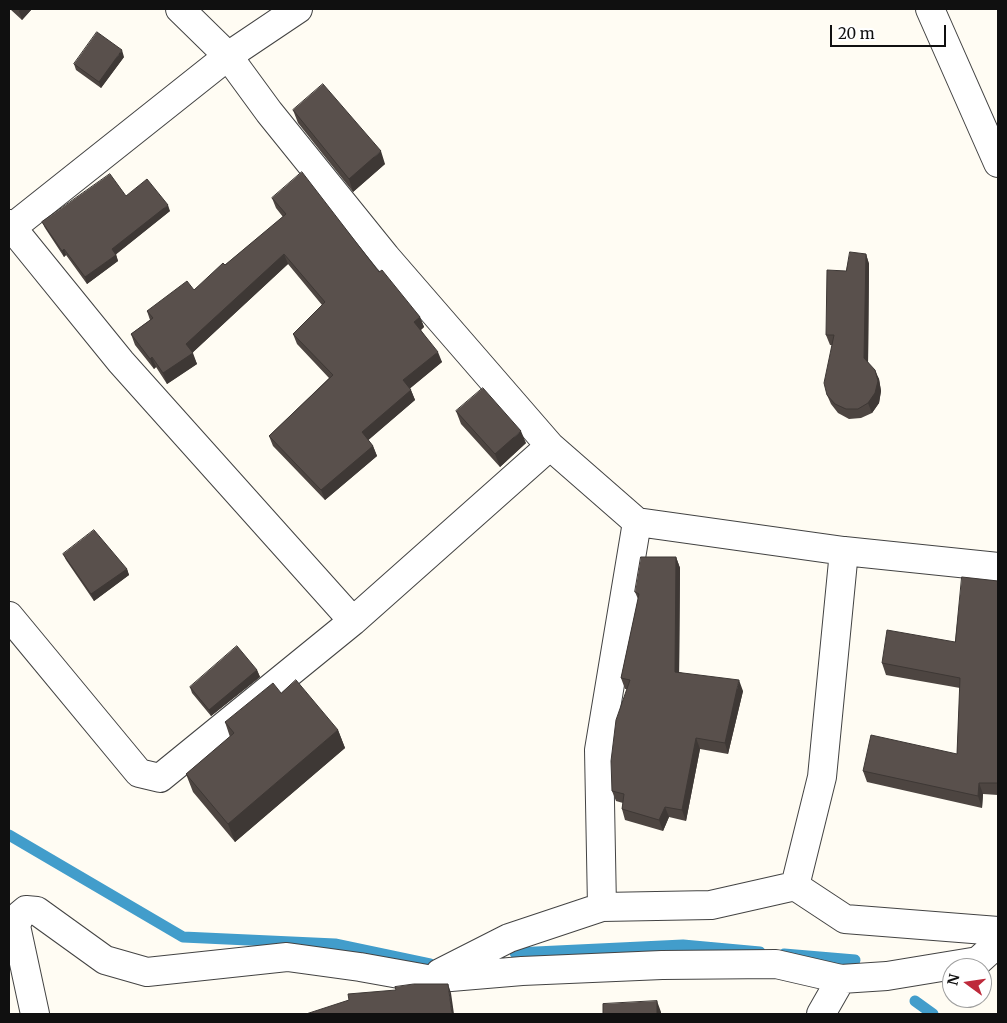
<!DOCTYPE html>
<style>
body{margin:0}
#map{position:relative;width:1007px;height:1023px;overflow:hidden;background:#fffcf3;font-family:Merriweather,serif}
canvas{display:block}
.frame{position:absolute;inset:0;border:10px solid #101010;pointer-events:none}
.north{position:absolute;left:942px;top:958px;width:50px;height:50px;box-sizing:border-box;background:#fff;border:1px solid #9f9f9f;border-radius:50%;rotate:284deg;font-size:14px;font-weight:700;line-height:20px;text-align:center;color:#101010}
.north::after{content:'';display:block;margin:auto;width:18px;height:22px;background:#be2a3b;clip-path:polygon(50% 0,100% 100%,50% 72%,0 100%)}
.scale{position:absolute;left:830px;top:25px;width:116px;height:22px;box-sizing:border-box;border:2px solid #101010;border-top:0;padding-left:6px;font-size:15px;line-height:18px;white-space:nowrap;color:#101010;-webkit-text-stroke:4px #fff;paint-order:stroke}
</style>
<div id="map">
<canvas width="1007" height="1023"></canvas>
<div class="frame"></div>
<div class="north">N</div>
<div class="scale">20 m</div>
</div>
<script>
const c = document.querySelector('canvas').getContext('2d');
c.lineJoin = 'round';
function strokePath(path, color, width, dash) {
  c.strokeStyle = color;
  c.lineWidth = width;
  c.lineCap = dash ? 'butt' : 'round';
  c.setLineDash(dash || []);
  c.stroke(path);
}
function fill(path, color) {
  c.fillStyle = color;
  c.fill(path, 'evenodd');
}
const stream = new Path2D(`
 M9,835L183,937L335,944L430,964
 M515,953L683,945L760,952
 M784,954L855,960
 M915,1001L933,1014`);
const minor = new Path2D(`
 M180,9L228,56L269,112L386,257L550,446L637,522L844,551L998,567
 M9,224L121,362L353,621
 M9,230L228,56L298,9
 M9,616L139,773L160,778L353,621L550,446
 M795,886L822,777L844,551
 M602,907L599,750L637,522
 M440,973L509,938L602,907L711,905L795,886L845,919L998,931
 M35,1014L16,926L20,915L26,910L37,911L105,960L147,972L287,957L360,967L427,979L522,971L662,965L776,964L841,979
 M821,1014L841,979L887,976L978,961L998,943`);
const tertiary = new Path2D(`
 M930,9L998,163`);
const wall = new Path2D(`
 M10,9H32L22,20Z
 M124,57L101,88L76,70L74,64Z
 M293,110L385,164L353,192L298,123Z
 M126,196L170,211L116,254L118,261L87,284L66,255L64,257L45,228L42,222Z
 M272,198L379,272L420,317L424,327L421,330L442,362L410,388L415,400L368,440L373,446L377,456L325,500L273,446L269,436L329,378L297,344L293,334L322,305L288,264L192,353L197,364L167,384L156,367L154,369L135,345L131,334L150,320L147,311L194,290L225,265L283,217L276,208Z
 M866,254L869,264L868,362L879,379L881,391L879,403L872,413L861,418L849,419L838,413L831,404L827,395L832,345H830L826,335L846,271Z
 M456,411L526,443L500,467L461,424Z
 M63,554L127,569L129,575L94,601L66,560Z
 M676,557L680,568L679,672L743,691L728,754L700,749L686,821L669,817L663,831L625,820L622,809L623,803L616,801L612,791L627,689H625L621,678L638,599L635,592Z
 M998,581V795L983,794L982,808L867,782L863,771L957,754L960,688L886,675L882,663L955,642Z
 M257,670L260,677L211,716L192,693L190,687Z
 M281,693L338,730L345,748L235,842L193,792L186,774L230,737L225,722Z`);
const shadedWall = new Path2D(`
 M21,9H32L22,20L19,11Z
 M122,50L124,57L101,88L99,82Z
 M381,151L385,164L353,192L349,179Z
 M168,205L170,211L114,256L112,249Z
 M64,249L66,255L64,257L62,251Z
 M284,254L288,264L190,355L186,344Z
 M866,254L869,264L868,367L864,358Z
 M116,255L118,261L87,284L85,277Z
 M420,317L424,327L418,332L414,322Z
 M438,352L442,362L407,391L403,380Z
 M193,353L197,364L167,384L163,373Z
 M152,357L156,367L154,369L150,359Z
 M875,370L879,379L881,391L879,403L872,413L868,403Z
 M411,390L415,400L365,443L362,432Z
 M521,431L526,443L500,467L495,454Z
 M373,446L377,456L325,500L321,490Z
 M676,557L680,568L679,683L675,672Z
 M127,569L129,575L94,601L91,594Z
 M257,670L260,677L211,716L209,710Z
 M739,680L743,691L728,754L725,743Z
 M338,730L345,748L235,842L228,824Z
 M696,738L700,749L686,821L682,810Z
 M979,783L983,794L982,808L978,796Z
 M665,807L669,817L663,831L659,820Z
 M448,984L451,993L454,1014H452Z
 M657,1001L661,1012V1014H657Z`);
const building = new Path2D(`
 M97,32L122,50L99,82L74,64Z
 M323,84L381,151L349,179L293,110Z
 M302,172L379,272L382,270L420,317L414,322L438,352L403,380L411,390L362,432L373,446L321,490L269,436L333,375L293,334L325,302L284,254L186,344L193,353L163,373L152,357L150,359L131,334L153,318L147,311L187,281L194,290L223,263L225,265L286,214L272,198Z
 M110,174L126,196L147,179L168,205L112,249L116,255L85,277L64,249L62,251L42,222Z
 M850,252L866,254L864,358L875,370L878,381L875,393L868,403L858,409H846L835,404L827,395L824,383L834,335H826L827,270L846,271Z
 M483,388L521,431L495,454L456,411Z
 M94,530L127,569L91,594L63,554Z
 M641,557H676L675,672L739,680L725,743L696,738L682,810L665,807L659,820L622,809L624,794L612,791L611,761L616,720L630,680L621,678L639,594L635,592Z
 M962,577L998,581V783H979L978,796L863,771L871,735L957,754L960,678L882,663L887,630L955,642Z
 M237,646L257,670L209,710L190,687Z
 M296,680L338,730L228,824L186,774L234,733L225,722L273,683L281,693Z
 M414,984H448L452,1014H306L349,1000L348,994L396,990L395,987Z
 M657,1001V1014H603V1004Z`);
strokePath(stream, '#429dcb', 11);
strokePath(minor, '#434343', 30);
strokePath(tertiary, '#434343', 30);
strokePath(minor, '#fff', 28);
strokePath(tertiary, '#fff', 28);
fill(wall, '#4d4541');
fill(shadedWall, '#3e3835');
fill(building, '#59504c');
strokePath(building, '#3e3835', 1);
</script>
